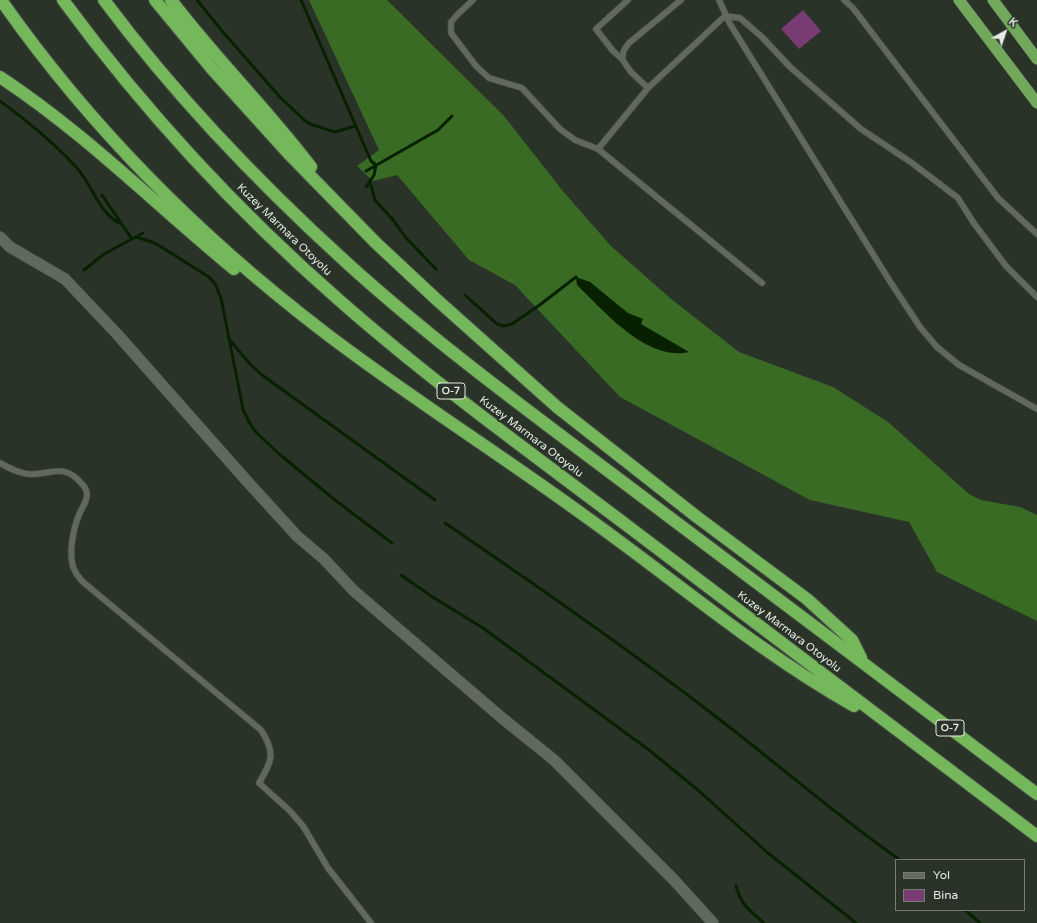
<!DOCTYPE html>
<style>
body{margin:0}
#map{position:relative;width:1037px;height:923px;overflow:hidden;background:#2a3327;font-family:"Varela Round",sans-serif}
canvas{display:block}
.legend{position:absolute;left:895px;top:859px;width:130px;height:52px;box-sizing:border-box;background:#2a3327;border:1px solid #757d72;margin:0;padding:5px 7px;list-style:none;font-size:12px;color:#e5ebe3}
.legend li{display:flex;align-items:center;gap:8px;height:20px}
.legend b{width:20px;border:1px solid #757d72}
.north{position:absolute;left:985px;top:12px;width:40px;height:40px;-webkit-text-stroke:3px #2a3327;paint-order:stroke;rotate:40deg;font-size:11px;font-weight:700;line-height:16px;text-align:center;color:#e5ebe3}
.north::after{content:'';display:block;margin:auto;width:14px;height:18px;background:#e5ebe3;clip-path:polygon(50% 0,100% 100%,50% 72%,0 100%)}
</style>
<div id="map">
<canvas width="1037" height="923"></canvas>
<ul class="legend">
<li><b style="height:5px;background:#606a5c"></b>Yol</li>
<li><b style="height:11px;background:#793b74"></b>Bina</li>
</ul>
<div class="north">K</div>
</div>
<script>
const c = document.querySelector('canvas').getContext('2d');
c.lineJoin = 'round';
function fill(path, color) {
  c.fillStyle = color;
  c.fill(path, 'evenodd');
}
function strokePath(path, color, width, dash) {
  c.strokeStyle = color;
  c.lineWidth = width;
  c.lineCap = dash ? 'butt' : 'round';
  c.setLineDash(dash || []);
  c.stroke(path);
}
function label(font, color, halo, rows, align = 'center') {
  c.font = font + ' "Varela Round",sans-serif';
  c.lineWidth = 4;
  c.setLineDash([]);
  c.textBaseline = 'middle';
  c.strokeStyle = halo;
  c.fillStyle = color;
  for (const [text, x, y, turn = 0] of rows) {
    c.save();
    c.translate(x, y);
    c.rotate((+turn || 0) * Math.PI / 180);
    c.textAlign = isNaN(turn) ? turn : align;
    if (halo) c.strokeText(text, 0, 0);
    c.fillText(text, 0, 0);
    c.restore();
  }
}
const forest = new Path2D(`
 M309,0H387L504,116L562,190L611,246L670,298L739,352L833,387L888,422L969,494L981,500L1020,507L1037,515V621L937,572L909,522L810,500L620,397L515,285L469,260L397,175L373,181L357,166L379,150Z`);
const water = new Path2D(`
 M576,277L590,282L628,313L643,319L641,324L689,352C647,362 604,311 577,285Z`);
const stream = new Path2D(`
 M197,0L222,31L280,97L304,120L310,124L335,132L355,126
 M301,0L371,161L376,165
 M0,101C27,121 54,143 76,167C93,185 98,213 121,224
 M366,171L438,130L452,116
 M370,182L375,200L394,221L406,238L436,269
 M366,187L374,175L376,165
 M102,195L132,239
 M136,237L155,243L209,277L215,284L221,298L243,409L249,422L255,431L278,453L335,500L392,543
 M84,270L104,254L143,233
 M465,295L497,324L504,326L512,324L541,304L576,277
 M229,339L250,364L262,375L435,500
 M445,523C533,583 621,644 706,709C772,759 833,813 900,860
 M401,575L431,596L483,628L649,750L699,791L768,853L856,923
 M736,886C741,905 750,911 764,923
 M965,910L980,923`);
const building = new Path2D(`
 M803,10L821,31L799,49L781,29Z`);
const service = new Path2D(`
 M473,0L458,14L451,22V33L476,66L489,78L522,88L560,129L575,140L598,149
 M719,0L730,24L891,283L920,327L937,347L959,365L1037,409
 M844,0L853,8L998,198L1037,234
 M622,59L613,51L596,29L628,0
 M648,88L631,72L622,59L624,50L629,43L681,0
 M762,283L598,149L648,88L725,16L740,18L762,37L790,67L861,129L912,163L958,198L973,222L1006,266L1037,297
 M0,463C9,468 18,473 28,474C50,476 63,461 82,484C85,487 87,492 87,495C87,502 81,509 79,515C73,529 68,555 74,569C76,574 79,578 83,582L261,730C276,753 272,761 259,783L290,811L303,826L328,868L371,923`);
const minor = new Path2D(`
 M0,237L10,247L65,279L117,334L246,480L297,536L324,559L354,591L502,718L554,760L674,880L713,923`);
const trunk = new Path2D(`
 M959,0L1037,103
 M993,0L1037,59`);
const motorway = new Path2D(`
 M1,0C90,127 201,238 324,332C410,398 502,455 589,519C677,582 760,653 854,706
 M63,0C143,109 236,210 339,300C431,381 531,453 629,527C765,630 901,733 1037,836
 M104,0C174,94 260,184 347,263C443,350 549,426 652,504C781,600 909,697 1037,794
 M155,0L212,69L288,153L376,243L436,299L557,407L697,517L807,599L852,640L861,658
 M171,0C215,58 267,109 311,167
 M0,77C85,133 156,205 234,269`);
const shields = [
 [451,391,28],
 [950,728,28]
];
const shieldNames = [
 ["O-7",451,391],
 ["O-7",950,728]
];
const streetNames = [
 ["Kuzey Marmara Otoyolu",284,230,44],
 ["Kuzey Marmara Otoyolu",531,437,37],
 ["Kuzey Marmara Otoyolu",789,632,37]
];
fill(forest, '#396b24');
fill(water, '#072100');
strokePath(stream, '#072100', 3);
fill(building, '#793b74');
strokePath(service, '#495146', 7);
strokePath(minor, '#495146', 12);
strokePath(trunk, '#495146', 12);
strokePath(motorway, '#495146', 14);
strokePath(service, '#606a5c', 5.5);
strokePath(minor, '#606a5c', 11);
strokePath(trunk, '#71a85c', 11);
strokePath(motorway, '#75b85c', 12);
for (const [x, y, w] of shields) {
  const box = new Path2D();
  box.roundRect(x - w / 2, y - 8, w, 16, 3);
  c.fillStyle = '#2a3327';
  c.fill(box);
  strokePath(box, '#e5ebe3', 1);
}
label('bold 10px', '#e5ebe3', null, shieldNames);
label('11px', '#e5ebe3', '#2a3327', streetNames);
</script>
